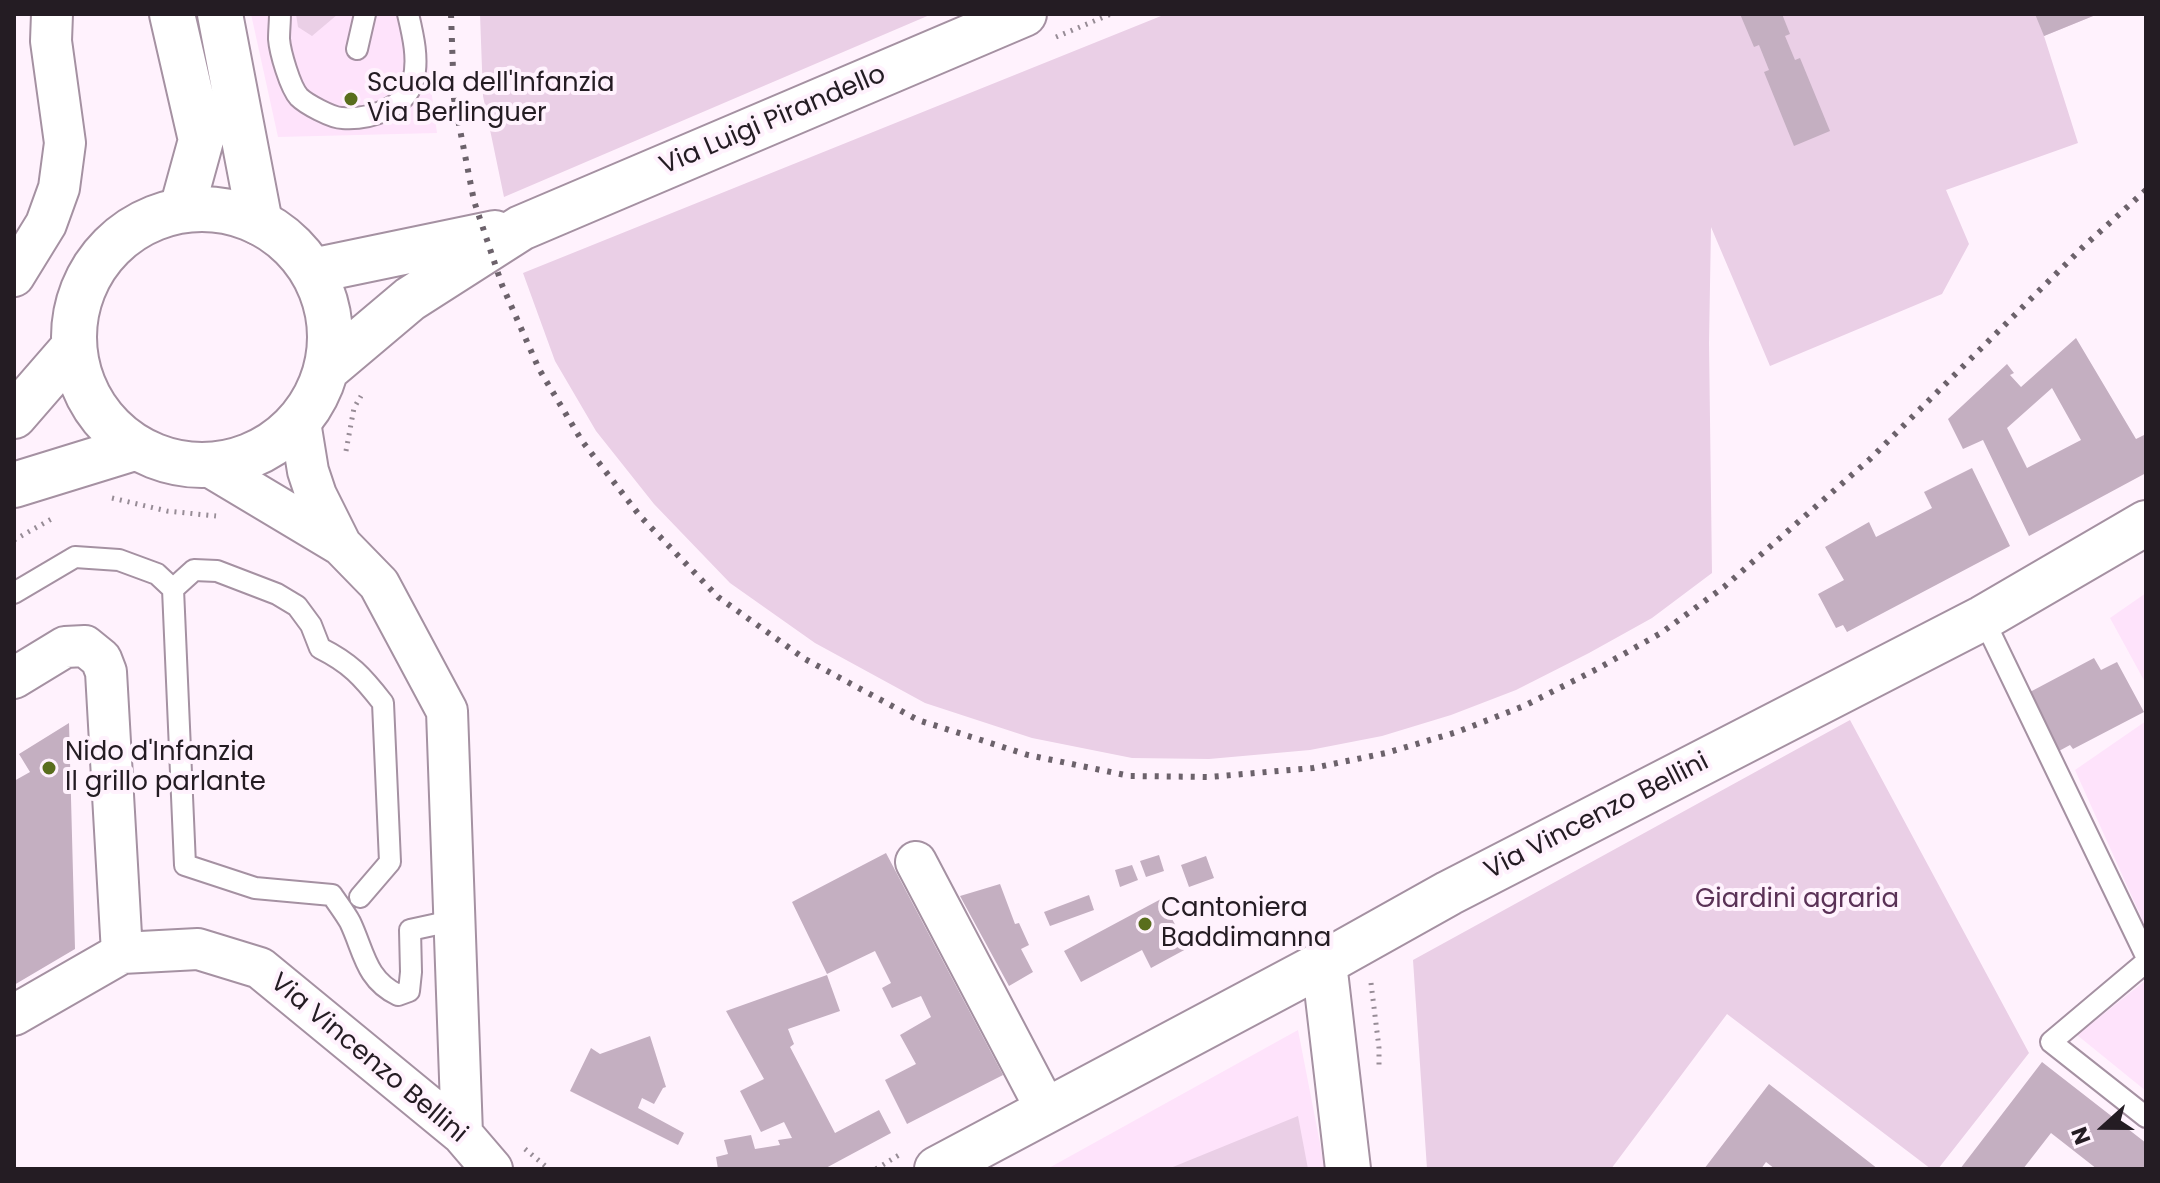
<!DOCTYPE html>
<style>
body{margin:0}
#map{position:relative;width:2160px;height:1183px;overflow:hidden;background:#fff2fd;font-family:Poppins,sans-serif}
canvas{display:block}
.frame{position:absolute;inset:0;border:16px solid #241c23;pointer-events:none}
.north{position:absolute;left:2064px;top:1087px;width:80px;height:80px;-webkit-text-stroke:6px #fff2fd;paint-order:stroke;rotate:249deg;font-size:22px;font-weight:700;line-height:32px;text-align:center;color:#241c23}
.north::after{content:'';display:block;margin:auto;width:28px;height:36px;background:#241c23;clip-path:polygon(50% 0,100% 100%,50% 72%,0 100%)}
</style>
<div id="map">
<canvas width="2160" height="1183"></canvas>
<div class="frame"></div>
<div class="north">N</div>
</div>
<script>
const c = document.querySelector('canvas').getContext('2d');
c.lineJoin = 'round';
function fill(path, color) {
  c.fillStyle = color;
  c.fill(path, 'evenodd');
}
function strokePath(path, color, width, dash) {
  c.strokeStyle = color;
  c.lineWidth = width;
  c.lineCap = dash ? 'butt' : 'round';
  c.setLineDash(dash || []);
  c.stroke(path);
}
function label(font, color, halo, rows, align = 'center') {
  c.font = font + ' Poppins,sans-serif';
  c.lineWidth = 8;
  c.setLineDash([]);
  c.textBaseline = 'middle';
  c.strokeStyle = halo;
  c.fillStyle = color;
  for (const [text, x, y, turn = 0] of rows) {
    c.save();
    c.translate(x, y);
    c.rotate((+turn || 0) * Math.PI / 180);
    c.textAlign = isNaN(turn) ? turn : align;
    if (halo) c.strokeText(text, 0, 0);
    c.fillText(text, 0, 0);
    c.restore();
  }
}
const built = new Path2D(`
 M251,14H421L437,133L278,137Z
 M2146,593V684L2110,618Z
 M2146,721V928L2075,770Z
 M2146,980V1091L2077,1035Z
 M1298,1030L1325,1169H1047Z`);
const green = new Path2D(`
 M296,14H338L312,36L298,27Z
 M480,14H932L504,197L483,96Z
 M1166,14H2098L2044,36L2078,143L1946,190L1969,244L1942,294L1770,366L1711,227L1709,343L1712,573L1652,618L1589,653L1516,690L1451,715L1382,736L1310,750L1209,759L1132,758L1032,738L925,703L815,643L730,583L654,504L596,431L555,361L523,273Z
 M1850,720L2029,1053L1938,1169H1931L1727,1014L1611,1169H1427L1413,960Z
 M1298,1116L1308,1169H1168Z`);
const building = new Path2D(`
 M1740,14H1782L1790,34L1785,36L1795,60L1800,58L1830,131L1794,146L1764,72L1769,70L1759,45L1754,47Z
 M2035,14H2098L2044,36Z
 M2076,338L2136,439L2146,434V473L2029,536L1983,440L1963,449L1948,419L2007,364L2014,373L2010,375L2021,387ZM2052,388L2081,440L2027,468L2007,428Z
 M1972,468L2010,546L1847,632L1843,625L1836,628L1818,594L1844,580L1825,547L1869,522L1876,537L1932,508L1924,492Z
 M2094,658L2101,670L2117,662L2144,712L2073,749L2070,745L2059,751L2030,692Z
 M69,723L75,949L14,985V781L30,772L19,754Z
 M886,853L1003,1075L907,1124L885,1080L916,1064L900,1035L931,1017L921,996L892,1008L882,988L891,983L875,951L827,974L792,902Z
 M1159,855L1164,871L1146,877L1140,861Z
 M1206,856L1214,878L1189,887L1181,865Z
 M1132,865L1138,880L1120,887L1115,870Z
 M1000,884L1015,924L1019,923L1029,945L1021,949L1033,972L1009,986L960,896Z
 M1089,895L1094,910L1050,926L1044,912Z
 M1161,899L1188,948L1151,968L1142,950L1081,982L1064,951Z
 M827,975L840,1011L788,1029L794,1044L790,1047L835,1133L879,1110L891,1133L824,1169H718L716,1157L728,1154L724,1140L751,1135L755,1149L780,1145L778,1140L792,1138L784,1122L761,1132L740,1091L764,1079L726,1011Z
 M650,1036L666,1087L663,1088L654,1104L642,1098L638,1108L684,1133L678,1145L570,1091L591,1048L600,1054Z
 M2042,1062L2146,1143V1169H2097L2051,1133L2023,1169H1960Z
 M1769,1084L1878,1169H1775L1766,1162L1761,1169H1704Z`);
const path = new Path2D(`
 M1056,37L1111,14
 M346,451L354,408L361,396
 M112,498L167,511L216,516
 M14,540L55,517
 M1371,983L1379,1048V1065
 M525,1149L549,1169
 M876,1169L899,1155`);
const service = new Path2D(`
 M280,14C280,22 279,31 279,39C280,52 290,87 299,97C306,104 332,118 342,118C368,120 405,109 413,81C419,60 413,35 408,14
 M357,49L365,14
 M173,589L194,570L217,571L277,594L297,606L311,625L320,648C350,663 362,676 383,703L390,862L360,897
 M14,593L75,557L119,560L157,574L173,589L185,865L255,888L332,895C338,904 345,913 350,922C364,951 365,979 398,995L409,991L411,972L410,930L456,920
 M1983,618L2146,956
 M2146,962L2051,1042L2146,1117`);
const minor = new Path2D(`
 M14,276L46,224L59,188L65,143L51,41L52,14
 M300,422L308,471L316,495L341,545
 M209,466L341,545L379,584L447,711L462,1134
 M14,678L65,647L85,646L101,659L106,672L122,953
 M916,862L1047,1111
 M14,1015L122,953L198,949L260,968L462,1134L492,1169`);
const tertiary = new Path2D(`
 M172,14L201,140L182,209
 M220,14L260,223
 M937,1169L1324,963`);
const secondary = new Path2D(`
 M74 337a128 128 0 1 1 256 0a128 128 0 1 1-256 0Z
 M312,271L495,233
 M327,369L410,299L521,228L1024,14
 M14,416L73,348
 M14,485L134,448
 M1348,1169L1324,963L1449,893L1983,618L2146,523`);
const rail = new Path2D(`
 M451,14L454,99L474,201L502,285L539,369L582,441L640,516L718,597L805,659L918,720L1028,755L1130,776L1209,777L1313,768L1386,753L1457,732L1524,706L1597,669L1661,633L1724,587L1870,459L2083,247L2146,190`);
const markers = [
 [351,99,8,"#596e1d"],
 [49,768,8,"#596e1d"],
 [1145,924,8,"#596e1d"]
];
const poiNames = [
 ["Scuola dell'Infanzia",367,84],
 ["Via Berlinguer",367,114],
 ["Nido d'Infanzia",65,753],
 ["Il grillo parlante",65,783],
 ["Cantoniera",1161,909],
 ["Baddimanna",1161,939]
];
const streetNames = [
 ["Via Luigi Pirandello",773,121,-23],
 ["Via Vincenzo Bellini",1597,817,-27],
 ["Via Vincenzo Bellini",368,1059,40]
];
const parkNames = [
 ["Giardini agraria",1797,900]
];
fill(built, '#fee3fb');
fill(green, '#eacfe6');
fill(building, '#c4afc1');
strokePath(service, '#a591a2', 24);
strokePath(minor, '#a591a2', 44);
strokePath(tertiary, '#a591a2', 48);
strokePath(secondary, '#a591a2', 48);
strokePath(path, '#978c96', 5, [2, 6]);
strokePath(service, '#fff', 20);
strokePath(minor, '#fff', 40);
strokePath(tertiary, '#fff', 44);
strokePath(secondary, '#fff', 44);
strokePath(rail, '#6c626b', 6, [4, 8]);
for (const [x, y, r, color] of markers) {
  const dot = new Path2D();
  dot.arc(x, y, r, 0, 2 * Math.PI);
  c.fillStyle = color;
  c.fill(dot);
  strokePath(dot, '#fff2fd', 3);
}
label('26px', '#241c23', '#fff2fd', poiNames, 'left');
label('26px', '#241c23', '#fff2fd', streetNames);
label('26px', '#5a3156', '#fff2fd', parkNames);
</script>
